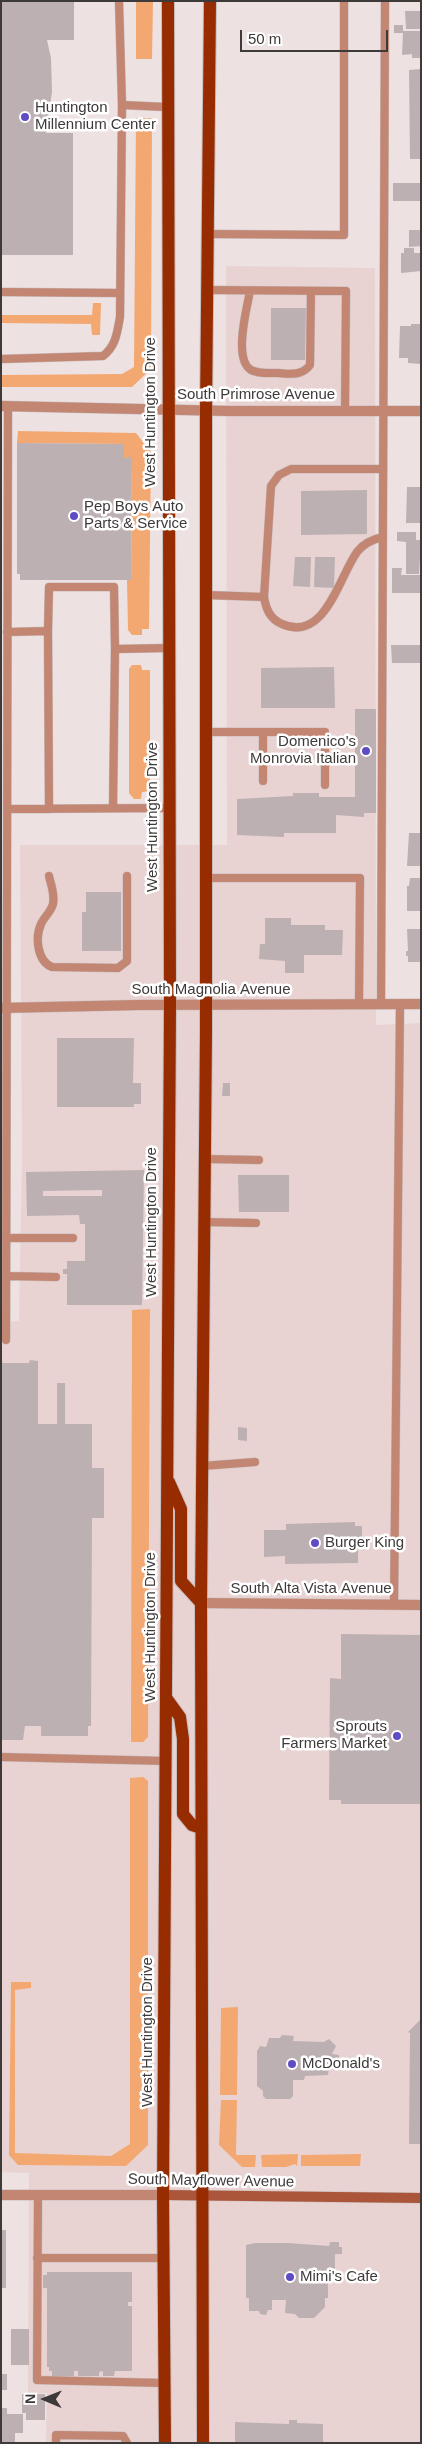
<!DOCTYPE html>
<style>
body{margin:0}
#map{position:relative;width:422px;height:2444px;overflow:hidden;background:#eee1e1;font-family:Helvetica,sans-serif}
canvas{display:block}
.frame{position:absolute;inset:0;border:2px solid #3f3a3a;pointer-events:none}
.north{position:absolute;left:20px;top:2374px;width:50px;height:50px;-webkit-text-stroke:4px #fff;paint-order:stroke;rotate:271deg;font-size:14px;font-weight:700;line-height:20px;text-align:center;color:#3f3a3a}
.north::after{content:'';display:block;margin:auto;width:18px;height:22px;background:#3f3a3a;clip-path:polygon(50% 0,100% 100%,50% 72%,0 100%)}
.scale{position:absolute;left:240px;top:30px;width:148px;height:22px;box-sizing:border-box;border:2px solid #3f3a3a;border-top:0;padding-left:6px;font-size:15px;line-height:18px;white-space:nowrap;color:#3f3a3a;-webkit-text-stroke:4px #fff;paint-order:stroke}
</style>
<div id="map">
<canvas width="422" height="2444"></canvas>
<div class="frame"></div>
<div class="north">N</div>
<div class="scale">50 m</div>
</div>
<script>
const c = document.querySelector('canvas').getContext('2d');
c.lineJoin = 'round';
function fill(path, color) {
  c.fillStyle = color;
  c.fill(path, 'evenodd');
}
function strokePath(path, color, width, dash) {
  c.strokeStyle = color;
  c.lineWidth = width;
  c.lineCap = dash ? 'butt' : 'round';
  c.setLineDash(dash || []);
  c.stroke(path);
}
function label(font, color, halo, rows, align = 'center') {
  c.font = font + ' Helvetica,sans-serif';
  c.lineWidth = 5;
  c.setLineDash([]);
  c.textBaseline = 'middle';
  c.strokeStyle = halo;
  c.fillStyle = color;
  for (const [text, x, y, turn = 0] of rows) {
    c.save();
    c.translate(x, y);
    c.rotate((+turn || 0) * Math.PI / 180);
    c.textAlign = isNaN(turn) ? turn : align;
    if (halo) c.strokeText(text, 0, 0);
    c.fillText(text, 0, 0);
    c.restore();
  }
}
const built = new Path2D(`
 M226,266L375,268L376,1025L421,1023V2443H46L47,2393H28L29,2173L1,2172V1322L19,1321L22,1156L20,845H227Z`);
const green = new Path2D(`
 M136,1H153L152,59H136Z
 M136,118H152L151,369L132,387H1V375L122,374L134,367Z
 M93,303H101L100,335H92L91,324L1,323V315H92Z
 M18,431L136,433L151,452L149,629H142V635H132L128,630L127,580H131L132,458H124V444L17,443Z
 M132,665H141L142,670H150V791L142,792L141,799H134L129,793V669Z
 M150,1309L148,1737L143,1742H131L132,1310Z
 M143,1777L148,1781V2145L126,2166L18,2165L9,2155L11,1982H31V1988L15,1990V2153L111,2156L130,2144V1778Z
 M238,2007L237,2095H220L221,2008Z
 M221,2100H237L236,2155H256L255,2167H242L219,2145Z
 M298,2154L297,2166L295,2164L286,2167H262L261,2155Z
 M361,2154L360,2166H301V2155Z`);
const building = new Path2D(`
 M1,1H74V40H47L51,58L52,92L46,133H73V255H1Z
 M405,11H421L420,29H406Z
 M394,25H403V31H421V58H412V54L402,55L403,33H394Z
 M421,69V159H410L409,70Z
 M393,183H421V201H393Z
 M409,230H421V246L409,247Z
 M404,248H414V253H421V271L401,273V253H404Z
 M271,308H306L305,360H271Z
 M411,324H421V364L408,363V358H399L400,326H411Z
 M17,443L124,444V458L132,457L131,580H20V574H17Z
 M407,487H421V523H406Z
 M367,490V534L301,535V491Z
 M397,532H416V540H421L419,574H406V542L397,541Z
 M295,557H311L310,587L293,586Z
 M315,557H335L334,588L314,587Z
 M392,568H402L401,575H421V593H392Z
 M391,645H421V663H392Z
 M334,667L335,708H261V668Z
 M355,709H376V813H364V817L336,815V833H284V837L237,835V799L293,796V793H319V797H355Z
 M409,833H421V866H407Z
 M410,878H421V911H407V886H409Z
 M86,892H121V951H82V912H86Z
 M265,918H291V925H325V930H343L342,955H304V973H285V961L259,959L260,944H265Z
 M407,929H421V962H408V956H406V951H408Z
 M57,1038H134L133,1083H141V1104H134V1107H57Z
 M223,1083H230V1096H222Z
 M144,1170L142,1305H67V1274H63V1269H67V1261H85V1224H80L79,1215L27,1216L26,1172ZM102,1190V1196H43V1191Z
 M238,1175H289V1212H239Z
 M30,1360L38,1361V1424H57V1383H65V1424H92V1468H104V1518H92L91,1726H88V1736H41V1726H25L23,1740H1V1363H29Z
 M238,1427L247,1428V1441L238,1440Z
 M355,1522V1526H362V1544H358V1563L285,1564V1556L264,1557V1530H286V1524Z
 M341,1634L421,1635V1804H341V1800H329L330,1678L341,1679Z
 M421,2019V2144H409L410,2033L408,2032Z
 M282,2035L294,2036L293,2041L324,2042L329,2039L336,2046L332,2054L339,2055V2067L329,2068L328,2075L305,2076L304,2080H293V2096L290,2099H266L263,2096V2091L257,2086V2051L260,2046L266,2047L269,2038H280Z
 M1,2230H6V2288H1Z
 M330,2242H339V2247H342V2254H335V2274H328V2298H325V2307L314,2318H299L295,2314L285,2313L286,2300H272V2310H268L266,2315L260,2314L259,2311H249V2298H246V2245L255,2243H288L329,2246Z
 M47,2272H132V2302H128V2306H132V2371H115L114,2376H103V2371L99,2372V2376H78V2371H74V2376H52V2371H49V2367H47V2288H43V2275H47Z
 M11,2329H29V2365H11Z
 M1,2374H7V2390H1Z
 M22,2394H45V2420H26V2413H22Z
 M1,2408H7V2414H23V2433H15V2443H1Z
 M289,2420H297V2423L323,2424V2443H235V2422L289,2424Z`);
const lane = new Path2D(`
 M119,1L122,105L166,107
 M208,234L344,235V1
 M207,290L346,291L345,410
 M250,291C247,308 233,359 251,370C258,374 270,373 278,373C290,374 302,376 310,365L311,291
 M1,292L120,293
 M1,359L103,356C116,346 117,333 120,317L122,105
 M383,537C373,539 364,543 357,552C339,577 325,643 282,624C270,619 266,609 264,597L271,486L279,475L291,469H383
 M206,595L264,597
 M48,631L49,809
 M7,632L48,631L49,587H114L115,649L168,648
 M206,732H325V785
 M263,732V781
 M113,808L115,649
 M7,809L169,808
 M49,876C51,885 55,894 53,904C51,912 44,917 41,924C35,937 37,961 52,967L118,968L127,961V876
 M206,878H360L359,1004
 M381,1004L385,1
 M205,1159L259,1160
 M204,1222L256,1223
 M6,1238H73
 M6,1276L56,1277
 M6,1340L8,406
 M202,1466L255,1462
 M394,1605L400,1004
 M1,1757L167,1761
 M38,2195L37,2380L164,2383
 M37,2258H163
 M56,2443V2435L123,2436L127,2443`);
const street = new Path2D(`
 M1,406L230,411H421
 M1,1008L139,1005L421,1004
 M201,1603L421,1605
 M1,2195H163`);
const secondary = new Path2D(`
 M163,2195L421,2198`);
const primary = new Path2D(`
 M169,1482L181,1509V1581L201,1603
 M167,1699L180,1717L183,1739V1814L192,1825L201,1828
 M165,2443L163,2195L170,1005L168,1
 M203,2443L201,1603L206,1032V411L210,1`);
const markers = [
 [25,117,5,"#5f4bc3"],
 [74,516,5,"#5f4bc3"],
 [366,751,5,"#5f4bc3"],
 [315,1543,5,"#5f4bc3"],
 [397,1736,5,"#5f4bc3"],
 [292,2064,5,"#5f4bc3"],
 [290,2277,5,"#5f4bc3"]
];
const poiNames = [
 ["Huntington",35,108],
 ["Millennium Center",35,125],
 ["Pep Boys Auto",84,507],
 ["Parts & Service",84,524],
 ["Domenico's",356,742,"right"],
 ["Monrovia Italian",356,759,"right"],
 ["Burger King",325,1543],
 ["Sprouts",387,1727,"right"],
 ["Farmers Market",387,1744,"right"],
 ["McDonald's",302,2064],
 ["Mimi's Cafe",300,2277]
];
const streetNames = [
 ["South Primrose Avenue",256,395],
 ["West Huntington Drive",151,412,-90],
 ["West Huntington Drive",153,817,-90],
 ["South Magnolia Avenue",211,990],
 ["West Huntington Drive",152,1222,-90],
 ["South Alta Vista Avenue",311,1589],
 ["West Huntington Drive",151,1627,-90],
 ["West Huntington Drive",148,2032,-90],
 ["South Mayflower Avenue",211,2181,1]
];
fill(built, '#e8d3d2');
fill(green, '#f3a871');
fill(building, '#bcb0b3');
strokePath(lane, '#c8bcbc', 9);
strokePath(street, '#c8bcbc', 11);
strokePath(secondary, '#c8bcbc', 11);
strokePath(primary, '#c8bcbc', 14);
strokePath(lane, '#c28673', 8);
strokePath(street, '#c28673', 10);
strokePath(secondary, '#ab553b', 10);
strokePath(primary, '#982c01', 12);
for (const [x, y, r, color] of markers) {
  const dot = new Path2D();
  dot.arc(x, y, r, 0, 2 * Math.PI);
  c.fillStyle = color;
  c.fill(dot);
  strokePath(dot, '#fff', 2);
}
label('15px', '#3f3a3a', '#fff', poiNames, 'left');
label('15px', '#3f3a3a', '#fff', streetNames);
</script>
